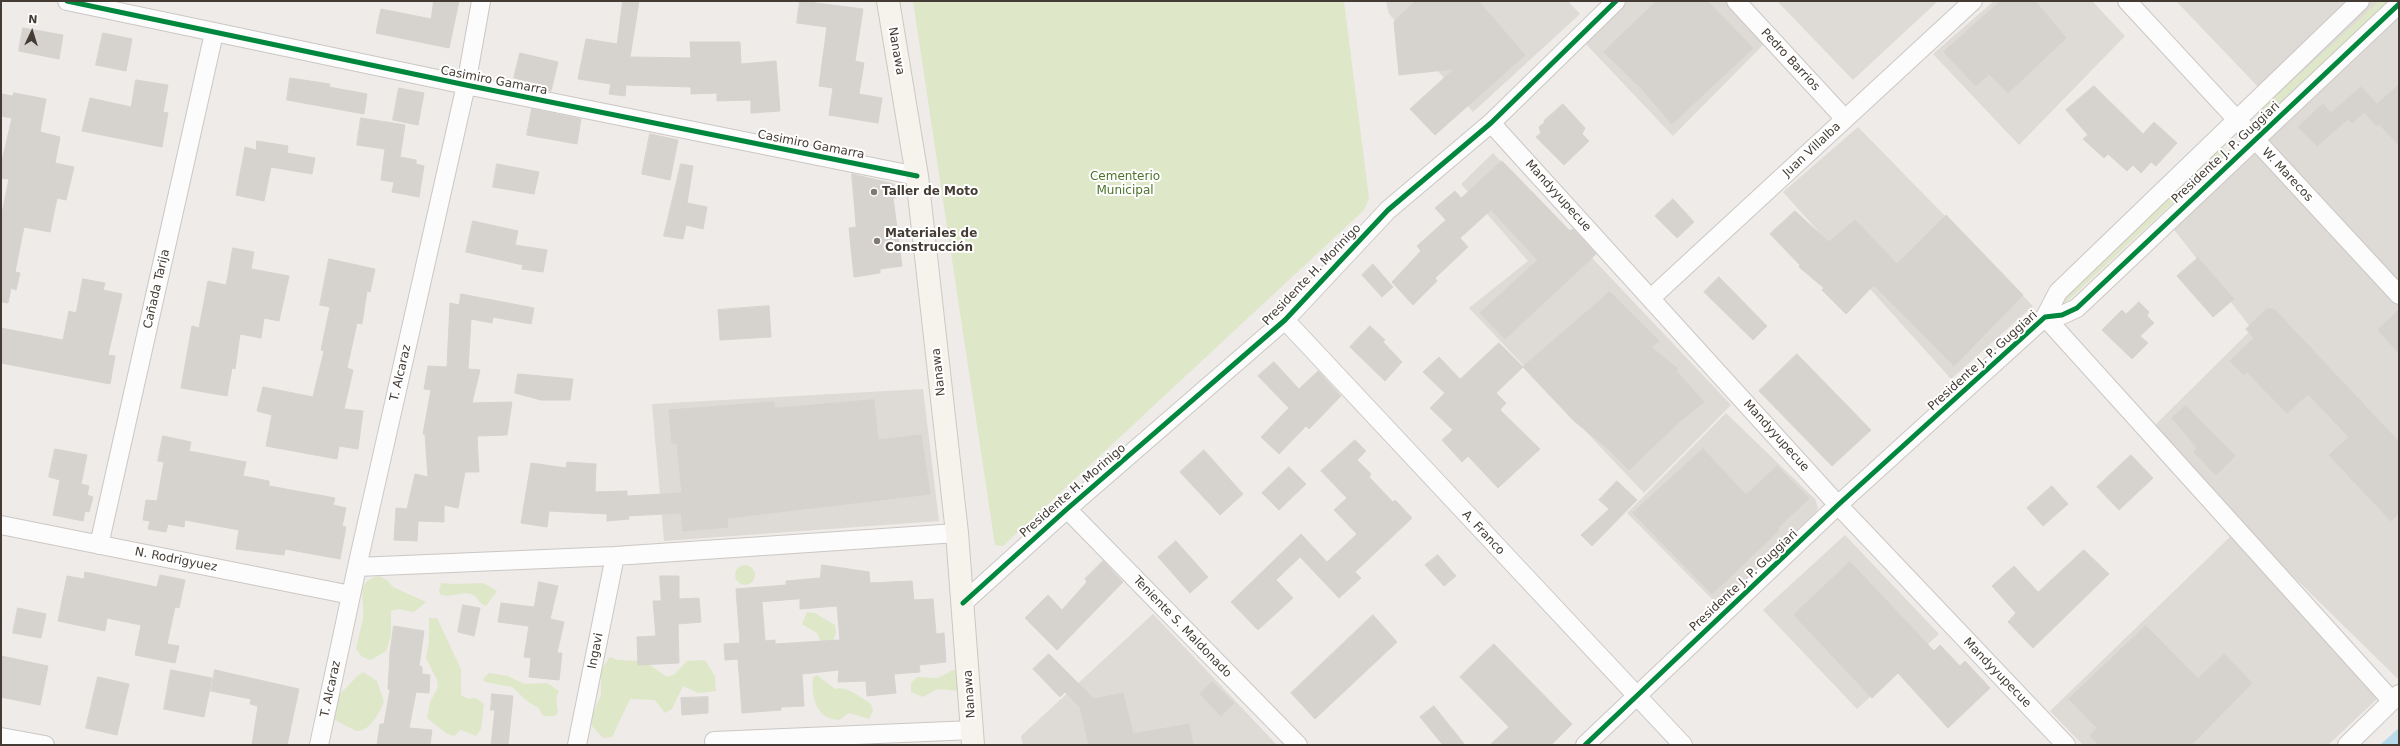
<!DOCTYPE html>
<meta charset="utf-8">
<style>
body{margin:0}
#map{position:relative;width:2400px;height:746px;overflow:hidden;background:#eeebe8;font-family:"DejaVu Sans",sans-serif}
canvas{display:block}
.frame{position:absolute;inset:0;border:2px solid #443c34;pointer-events:none}
.north{position:absolute;left:12px;top:12px;width:40px;height:40px;-webkit-text-stroke:3px #fff;paint-order:stroke;rotate:4deg;font-size:11px;font-weight:700;line-height:16px;text-align:center;color:#443c34}
.north::after{content:'';display:block;margin:auto;width:14px;height:18px;background:#443c34;clip-path:polygon(50% 0,100% 100%,50% 72%,0 100%)}
</style>
<div id="map">
<canvas width="2400" height="746"></canvas>
<div class="frame"></div>
<div class="north">N</div>
</div>
<script>
const c = document.querySelector('canvas').getContext('2d');
c.lineJoin = 'round';
function fill(path, color) {
  c.fillStyle = color;
  c.fill(path, 'evenodd');
}
function strokePath(path, color, width, dash) {
  c.strokeStyle = color;
  c.lineWidth = width;
  c.lineCap = dash ? 'butt' : 'round';
  c.setLineDash(dash || []);
  c.stroke(path);
}
function label(font, color, halo, rows, align = 'center') {
  c.font = font + ' "DejaVu Sans",sans-serif';
  c.lineWidth = 4;
  c.setLineDash([]);
  c.textBaseline = 'middle';
  c.strokeStyle = halo;
  c.fillStyle = color;
  for (const [text, x, y, turn = 0] of rows) {
    c.save();
    c.translate(x, y);
    c.rotate((+turn || 0) * Math.PI / 180);
    c.textAlign = isNaN(turn) ? turn : align;
    if (halo) c.strokeText(text, 0, 0);
    c.fillText(text, 0, 0);
    c.restore();
  }
}
const industrial = new Path2D(`
 M1386,1H1568L1580,14L1473,112L1389,14Z
 M1626,1H1725L1767,41L1673,136L1585,43Z
 M1777,1H1938L1853,80Z
 M1994,1H2092L2125,36L2019,145L1933,54Z
 M2176,1H2399V680L2147,433L2252,329L2172,227L2284,114Z
 M1858,127L2033,306L1951,379L1783,192Z
 M1493,153L1731,405L1644,493L1469,308L1528,261L1461,184Z
 M923,389L939,521L664,541L652,404Z
 M1726,413L1815,499L1818,508L1816,512L1718,605L1627,513Z
 M1845,535L1939,634L1857,709L1763,610Z
 M2232,535L2377,699L2328,745H2083L2050,711Z
 M1153,614L1277,745H1023L1021,736Z`);
const green = new Path2D(`
 M913,1H1344L1369,199L1364,210L1003,546L995,545Z
 M2379,1H2385V5L2268,113L2263,112V108Z
 M2221,148H2224L2226,153L2061,307L2058,300Z
 M735 575a10 10 0 1 1 20 0a10 10 0 1 1-20 0Z
 M379,576L387,580L393,587L426,602L414,612L398,609L391,611V636L386,651L371,660L362,657L356,649C358,639 361,628 363,618C366,600 353,582 379,576Z
 M441,583L453,584L483,583L497,591L486,606C479,604 478,597 471,594C461,591 452,598 441,595L439,592Z
 M807,612L815,613L835,625L836,633L833,642H821L817,633L802,624Z
 M429,618H437L461,669V695L468,699L476,698L484,704L481,729L476,736L461,730L454,736L446,733L427,718L430,702L438,687L437,680L426,658L429,642Z
 M610,657L617,660L644,661L667,677L675,674L687,661L705,660L715,676L716,691L698,693L683,686L672,709L665,713L655,700L630,699L612,737L603,738L592,726L591,718L601,695V670Z
 M953,670H958L959,691L938,689L923,697L911,692V683L917,677L938,678Z
 M363,672L377,681L384,702C379,713 370,732 356,731L333,719V701C340,695 359,673 363,672Z
 M489,673L508,676L524,684L547,683L559,691L556,699L558,712L555,716H543L539,708L528,702L512,687L485,682L483,679Z
 M817,675L835,689C847,685 861,698 871,704L873,711L869,719L849,713L839,720C816,719 811,697 813,678Z`);
const water = new Path2D(`
 M2399,728L2398,745H2380Z`);
const building = new Path2D(`
 M434,1H459L449,48L376,33L381,9L431,19Z
 M623,1H639L630,57L691,58L690,42H740L741,64L776,61L780,111L751,113V100L717,101V93L691,94V87L626,85L625,96L609,94L611,84L578,79L586,39L617,44Z
 M800,1L863,9L855,61L864,63L859,94L882,98L878,123L829,115L833,88L819,86L827,27L797,23Z
 M1416,1H1478L1525,55L1435,135L1410,109L1454,69L1399,75L1394,22Z
 M1657,1H1707L1753,48L1672,124L1641,88L1604,52Z
 M2001,1H2035L2066,38L2008,93L1989,74L1976,86L1944,52Z
 M23,28L63,35L59,59L19,51Z
 M103,33L132,39L126,71L96,65Z
 M520,53L558,62L551,91L535,88L536,83L514,78Z
 M290,78L330,84L329,87L367,94L364,114L287,100Z
 M136,80L168,85L163,112L168,113L162,147L82,131L90,98L131,107Z
 M2399,85V145L2379,124L2377,126L2364,112L2352,123L2348,119L2317,146L2298,127L2323,104L2331,113L2361,87L2377,104Z
 M2094,86L2143,134L2154,122L2177,143L2156,166L2151,162L2141,173L2133,165L2127,171L2108,154L2104,158L2083,139L2088,135L2066,110Z
 M399,88L424,93L418,125L393,120Z
 M14,93L46,99L40,132L60,137L55,163L74,167L66,200L57,198L50,232L24,227L15,272L20,273L16,290L11,288L8,303L1,302V218L9,179L1,178V165L12,118L1,116V94L13,96Z
 M1563,104L1585,128L1582,134L1589,141L1564,165L1536,137L1541,133L1539,127L1545,122L1544,121Z
 M532,109L581,119L577,144L527,135Z
 M361,118L405,125L400,157L416,160V164L424,166L419,197L392,192L394,182L381,180L385,149L357,145Z
 M650,134L678,140L670,180L642,174Z
 M257,141L288,146L287,153L315,158L312,174L271,167L264,201L236,195L245,147L256,150Z
 M1502,161L1570,231L1573,229L1596,254L1505,339L1480,313L1538,260L1491,210L1460,238L1468,247L1435,278L1437,281L1413,305L1392,282L1421,251L1417,246L1446,220L1435,208L1455,191L1461,198Z
 M497,164L539,172L534,194L493,187Z
 M681,164L693,166L687,203L707,207L703,229L686,225L683,239L664,236Z
 M852,174L894,184L895,198H893L902,266L880,269V273L854,277L849,228L856,227Z
 M1673,199L1694,222L1677,238L1655,216Z
 M1795,211L1829,242L1855,220L1897,264L1946,215L2023,295L1954,366L1874,285L1846,314L1822,290L1824,288L1799,267L1800,265L1770,234Z
 M473,221L518,231L515,245L547,250L543,272L522,269L523,265L466,252Z
 M233,248L254,252L251,269L289,276L279,321L264,318L261,338L240,334L235,369L232,368L227,396L181,388L192,326L199,328L208,281L226,285Z
 M2198,258L2234,299L2213,317L2177,276Z
 M329,259L375,269L370,292L367,291L362,324L357,323L347,368L353,370L344,409L363,411L358,449L339,446L337,459L266,446L272,415L257,411L263,387L313,397L324,351L321,350L330,307L320,305Z
 M1373,264L1393,287L1382,297L1362,275Z
 M1719,277L1767,326L1753,340L1704,292Z
 M83,279L105,283L103,290L122,294L108,355L115,356L110,384L1,363V328L63,340L69,311L76,313Z
 M1610,292L1659,341L1651,347L1678,369L1676,371L1704,402L1681,420L1629,470L1605,446L1574,421L1523,367Z
 M461,294L534,308L531,324L493,317L492,323L471,319L468,369L480,370L472,403L512,402L507,435L477,436L479,472H465L458,508L444,505V522L418,521L417,541L394,540L396,508L407,509L415,474L428,477L425,434H423L431,390L424,389L428,366L447,367L450,303L459,305Z
 M2139,302L2149,312L2147,316L2154,323L2140,336L2148,343L2132,359L2102,330L2122,310L2126,314Z
 M769,306L771,337L720,340L718,310Z
 M2267,309H2274L2399,442V513L2391,521L2329,455L2349,437L2308,394L2287,413L2247,372L2244,375L2230,361L2254,338L2246,329Z
 M2399,310V353L2378,330Z
 M1370,326L1385,340L1383,342L1402,362L1385,381L1350,347Z
 M1499,343L1523,367L1496,393L1506,403L1500,410L1540,449L1498,488L1468,456L1462,462L1442,440L1453,430L1430,408L1445,393L1423,372L1439,357L1460,379Z
 M1797,354L1871,430L1832,466L1759,391Z
 M1274,362L1299,389L1318,371L1341,396L1309,429L1306,426L1279,454L1261,437L1289,408L1258,376Z
 M518,374L573,379L570,400H541L515,393Z
 M874,400L878,440L921,435L930,494L727,518L728,527L683,531L681,513L628,516L629,519L607,521V514L549,511L547,527L521,523L531,463L566,468L567,462L596,464L595,492L627,491V496L682,493L677,443H672L669,410L774,402L775,408Z
 M2186,406L2235,456L2216,475L2194,452L2197,448L2172,418Z
 M163,436L191,442L189,451L246,462L243,476L269,481V486L335,498L333,505L346,508L342,526L346,527L340,559L285,549L284,555L236,549L239,530L185,520L184,527L168,524L166,532L148,529L150,521L143,520L146,500L157,501L164,462L158,461Z
 M1355,440L1366,451L1357,460L1371,474L1369,477L1393,502L1395,500L1412,518L1355,572L1361,578L1339,598L1300,557L1276,580L1293,598L1258,630L1231,602L1301,534L1327,562L1357,534L1334,510L1347,498L1321,471Z
 M55,449L87,455L81,484L89,486L87,495L93,497L89,512L85,511L83,521L53,515L60,480L49,477Z
 M1703,449L1746,495L1777,466L1809,498L1778,528L1779,530L1712,594L1633,513Z
 M1204,450L1243,494L1220,515L1180,472Z
 M2131,455L2153,478L2119,510L2097,487Z
 M1289,467L1306,484L1279,510L1262,493Z
 M1617,481L1637,500L1592,546L1581,535L1609,509L1599,500Z
 M2052,486L2068,504L2043,526L2027,508Z
 M1176,541L1208,577L1190,593L1158,557Z
 M2084,550L2109,574L2033,648L2008,622L2016,613L1992,586L2014,566L2038,592Z
 M1438,555L1456,576L1444,586L1425,565Z
 M1103,561L1123,582L1057,650L1025,618L1048,595L1062,610L1087,582L1085,579Z
 M1850,562L1934,651L1940,645L1960,666L1965,661L1990,688L1948,728L1898,673L1872,698L1794,615Z
 M822,565L869,572L870,583L912,581L914,600L933,599L936,634L944,633L946,662L919,665L920,672L894,674L896,693L867,696L866,681L838,682L839,670L802,674L804,706L781,707V710L742,713L738,659L725,660L724,644L740,643L736,589L786,585V581L820,578ZM800,599V609L837,606L840,640L775,644V640L765,641L762,602Z
 M85,572L157,587L160,575L185,580L179,608L175,607L167,644L179,646L175,663L135,655L141,625L107,618L105,631L58,621L67,576L84,579Z
 M660,576H679V599L699,598L701,622L678,624L679,663L638,665L637,637L656,636L653,601H661Z
 M539,582L558,586L550,619L564,622L557,653H562L559,680L529,677L531,658L524,657L529,626L498,622L501,603L534,607Z
 M463,605L480,608L474,636L458,632Z
 M18,608L46,614L41,638L13,633Z
 M1373,615L1397,642L1315,719L1291,693Z
 M394,626L424,631L419,666L422,667V674L430,675L429,693L416,692L409,728L432,730L430,745H377L380,724H384L390,690L388,689L390,653Z
 M2146,626L2198,679L2224,654L2252,683L2191,745H2099L2090,736L2097,728L2069,699Z
 M1494,644L1572,724L1551,745H1490L1509,727L1460,677Z
 M1049,654L1094,699L1123,693L1133,734L1189,724L1193,745H1089L1080,707L1065,692L1060,697L1033,669Z
 M1,656L48,666L40,705L1,697Z
 M171,670L212,678L204,717L164,709Z
 M215,670L299,689L287,745H252L258,706L250,704L251,699L211,691Z
 M98,677L129,684L117,735L86,728Z
 M1212,682L1234,703L1221,716L1200,694Z
 M492,694L513,696L508,745H491L495,710H491Z
 M708,697V713L682,715L681,698Z
 M1434,706L1465,745H1443L1420,717Z`);
const street = new Path2D(`
 M67,1L466,85L917,176
 M1736,1L1845,119
 M2127,1L2399,295
 M1491,123L1838,505L2066,745
 M1651,298L1973,1
 M2045,317L2392,701
 M2045,317L2058,292L2360,1
 M1285,320L1683,745
 M1067,509L1298,745
 M1,525L351,595
 M99,545L214,33
 M357,567L615,556L957,533
 M963,603L1067,509L1285,320L1388,210L1491,123L1616,1
 M1,737L45,745
 M714,741L973,730
 M319,745L357,567L466,85L481,1
 M577,745L615,556
 M1585,745L1838,505L2045,317L2062,315L2077,308L2399,4
 M2347,745L2399,694`);
const secondary = new Path2D(`
 M888,1L917,176L957,533L973,745`);
const cycleway = new Path2D(`
 M67,1L466,85L917,176
 M963,603L1067,509L1285,320L1388,210L1491,123L1616,1
 M1585,745L1838,505L2045,317L2062,315L2077,308L2399,4`);
const markers = [
 [874,192,4,"#807973"],
 [877,241,4,"#807973"]
];
const streetNames = [
 ["Nanawa",896,51,80],
 ["Pedro Barrios",1790,60,47],
 ["Casimiro Gamarra",494,81,11],
 ["Casimiro Gamarra",811,145,11],
 ["Juan Villalba",1812,150,-43],
 ["Presidente J. P. Guggiari",2226,153,-43],
 ["W. Marecos",2287,175,47],
 ["Mandyyupecue",1558,196,48],
 ["Presidente H. Morinigo",1312,275,-46],
 ["Cañada Tarija",157,289,-77],
 ["Presidente J. P. Guggiari",1983,361,-42],
 ["Nanawa",939,372,-96],
 ["T. Alcaraz",401,373,-77],
 ["Mandyyupecue",1776,436,48],
 ["Presidente H. Morinigo",1073,491,-41],
 ["A. Franco",1483,533,47],
 ["N. Rodrigyuez",176,560,11],
 ["Presidente J. P. Guggiari",1744,581,-43],
 ["Teniente S. Maldonado",1182,627,46],
 ["Ingavi",596,651,-79],
 ["Mandyyupecue",1997,673,46],
 ["T. Alcaraz",331,689,-78],
 ["Nanawa",970,694,-94]
];
const parkNames = [
 ["Cementerio",1125,177],
 ["Municipal",1125,191]
];
const poiNames = [
 ["Taller de Moto",882,192],
 ["Materiales de",885,234],
 ["Construcción",885,248]
];
fill(industrial, '#dedad6');
fill(green, '#dee8c8');
fill(water, '#b9dcec');
fill(building, '#d6d3cf');
strokePath(building, '#d6d2ce', 1);
strokePath(street, '#cbc7c4', 20);
strokePath(secondary, '#cdc8bf', 24);
strokePath(street, '#fcfcfc', 18);
strokePath(secondary, '#f6f3ed', 22);
strokePath(cycleway, '#00873e', 5);
for (const [x, y, r, color] of markers) {
  const dot = new Path2D();
  dot.arc(x, y, r, 0, 2 * Math.PI);
  c.fillStyle = color;
  c.fill(dot);
  strokePath(dot, '#fff', 1.5);
}
label('12px', '#443c34', '#fff', streetNames);
label('12px', '#4c732a', '#fff', parkNames);
label('bold 12px', '#443c34', '#fff', poiNames, 'left');
</script>
